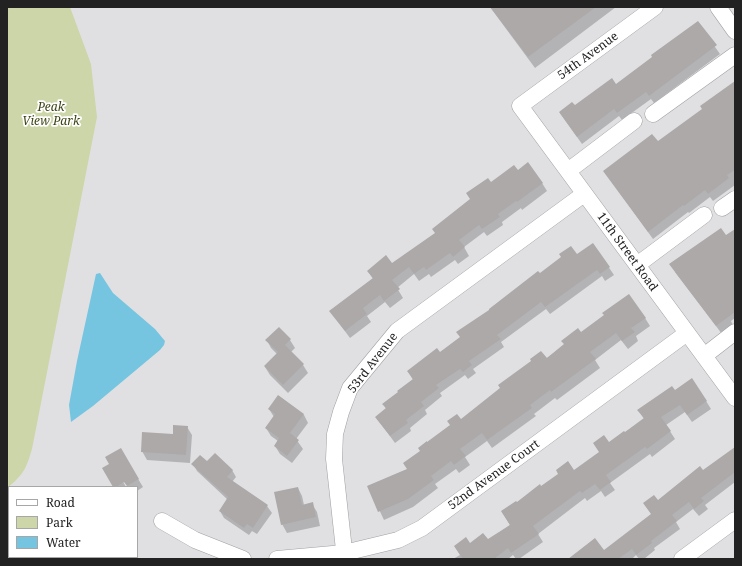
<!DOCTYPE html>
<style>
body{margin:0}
#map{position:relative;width:742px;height:566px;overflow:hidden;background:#e0e0e3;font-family:"Noto Serif",serif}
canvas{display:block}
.frame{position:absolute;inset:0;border:8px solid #222223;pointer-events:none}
.legend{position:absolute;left:8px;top:486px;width:130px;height:72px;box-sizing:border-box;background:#fff;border:1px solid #a7a7a7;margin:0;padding:5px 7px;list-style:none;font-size:12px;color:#222223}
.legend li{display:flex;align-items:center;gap:8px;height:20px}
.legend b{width:20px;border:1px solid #a7a7a7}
</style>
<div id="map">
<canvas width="742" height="566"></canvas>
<div class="frame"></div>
<ul class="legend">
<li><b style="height:5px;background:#fff"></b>Road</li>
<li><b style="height:11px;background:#ccd6a8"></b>Park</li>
<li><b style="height:11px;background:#76c5e0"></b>Water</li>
</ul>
</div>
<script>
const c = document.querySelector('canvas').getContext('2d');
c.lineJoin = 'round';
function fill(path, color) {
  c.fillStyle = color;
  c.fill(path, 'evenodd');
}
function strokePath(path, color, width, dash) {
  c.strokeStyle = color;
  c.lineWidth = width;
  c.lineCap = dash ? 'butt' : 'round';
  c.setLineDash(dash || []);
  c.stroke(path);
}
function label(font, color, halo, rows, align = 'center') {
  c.font = font + ' "Noto Serif",serif';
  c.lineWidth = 3.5;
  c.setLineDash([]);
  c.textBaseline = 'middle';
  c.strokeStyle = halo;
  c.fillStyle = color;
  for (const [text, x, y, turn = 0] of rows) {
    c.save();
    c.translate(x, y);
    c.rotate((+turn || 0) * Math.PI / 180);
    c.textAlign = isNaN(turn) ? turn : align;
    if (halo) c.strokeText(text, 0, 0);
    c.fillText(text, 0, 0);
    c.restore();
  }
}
const green = new Path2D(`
 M7,7H70L91,64L97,117L32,449C26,469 24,474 7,488Z`);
const water = new Path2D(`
 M100,273L113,293L155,329L165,341L164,345L160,350L93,406L71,422L69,405L77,361L96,274Z`);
const shadow = new Path2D(`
 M490,7H616L535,68Z
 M698,23L720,54L654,103L651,99L622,120L619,116L582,144L560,113L616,85Z
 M735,83V185L713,201L710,197L689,213L688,212L653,239L609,178L703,110Z
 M518,171L542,183L547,191L522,210L521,208L502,222L503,225L487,236L484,232L464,247L469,256L458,264L455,260L431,277L429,274L419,281L414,274L397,288L403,298L390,308L385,302L367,316L371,322L350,338L330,311L373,279L368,271L392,264L436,233L490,184Z
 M735,230V318L731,321L733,325L722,334L675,272Z
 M593,244L614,275L605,281L602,276L550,314L546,309L501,342L504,347L473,369L476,373L468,379L465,375L440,393L442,396L425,410L427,414L410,428L411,431L395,443L376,417L386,409L384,405L413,380L408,371L439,353L461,338L539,274L577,255Z
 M645,318L650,326L636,336L638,341L628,349L621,340L595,360L600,368L557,400L555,398L534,414L536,416L492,448L487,441L465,457L470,465L459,473L456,469L435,484L438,488L413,507L384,520L368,486L408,469L461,420L580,334Z
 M267,340H290L295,348L291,352L303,365L308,373L288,393L270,375L265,367L277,354L271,348Z
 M675,391L706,401L711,409L692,422L685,412L666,425L675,439L652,457L650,454L610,483L615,490L605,497L601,491L587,501L585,498L538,534L543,542L519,559H516L513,555L508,559H453L460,555L455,547L488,541L510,525L502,512L541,488L574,471L600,453L609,444L644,419L639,411Z
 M279,396L304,415L308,423L296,439L303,449L292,463L280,454L275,446L278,441L271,436L266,428L274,417L269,409Z
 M187,427L192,435L190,463L147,460L142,451Z
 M120,449L143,487L137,491V487H128L123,477L121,478L126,487H114Z
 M735,450V482L705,505L708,509L699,516L693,509L676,522L680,529L654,548L655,550L644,559H639L636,555L632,559H572L604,551L652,515L658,501Z
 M208,463L232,470L236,477L232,482L267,506L272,513L257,534L252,531L249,535L224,518L220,511L228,500L197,471L193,464Z
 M298,488L302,496L304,505L312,504L317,512L320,526L287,533L282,524Z
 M9,525V540L7,537V526Z
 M21,557H63L64,559H22Z
 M118,557H135L137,559H115Z`);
const building = new Path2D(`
 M490,7H596L528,57Z
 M698,21L717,45L649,96L646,92L617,113L614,109L577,137L559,112L572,102L575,105L612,78L616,84L652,57L651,55Z
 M735,81V170L727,175L729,178L708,194L705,190L684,206L683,205L648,232L603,171L652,134L658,141L702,109L700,106Z
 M528,162L543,183L517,202L516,201L498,214L500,217L482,229L479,225L459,240L465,247L453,257L450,253L426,270L424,267L414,274L409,267L392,280L400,289L384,301L380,295L363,308L367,314L345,331L329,311L373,278L367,271L386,255L392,263L435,233L432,229L470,199L466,193L488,178L491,182L514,165L518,170Z
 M721,228L726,235L735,229V312L716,326L669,264Z
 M593,243L610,267L600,274L597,270L545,307L541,302L497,335L501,339L469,361L472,365L463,372L460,369L436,385L439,388L421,402L424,406L406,420L408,423L390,436L375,417L386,408L382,404L398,392L397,391L413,379L407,371L437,348L440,352L460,337L456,332L489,310V309L538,271L540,273L561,257L559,254L571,246L577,254Z
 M629,294L646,318L631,328L635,332L622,341L616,333L590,352L596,359L551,392L550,390L530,405L532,408L487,440L482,433L460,449L466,456L454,465L451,461L431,476L434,480L408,499L378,512L367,486L407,469L403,463L420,451L418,448L427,441V442L450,425L447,421L457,414L461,419L500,388L498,385L531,361L530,359L541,351L547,358L564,344L561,341L578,328L581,332L604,315L602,313Z
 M279,327L291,339L285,345L304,364L283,385L264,366L278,352L265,340Z
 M692,378L707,401L687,415L680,405L661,417L671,431L647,449L645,447L606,475L611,482L600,490L595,484L582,493L580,491L533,526L539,534L511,553L508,548L494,559H463L454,546L466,537L470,543L483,533L488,539L510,525L501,511L516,501L517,502L540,484L541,486L558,474L556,470L568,461L574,470L599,452L593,443L604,435L609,442L624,431L625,432L644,418L637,410L672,386L675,390Z
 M278,395L304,414L290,433L299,440L287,456L274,446L279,438L265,428L275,414L268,409Z
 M173,425L188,426L186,455L141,452L142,432L173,434Z
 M735,447V472L701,498L704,501L694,509L689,502L672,515L677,521L651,541L652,543L636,555L632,549L618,559H568L595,538L604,550L651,514L643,503L654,495L658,500L700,466L703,470Z
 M121,448L139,479L127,486L124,482L116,487H113L102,468L109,464L105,457Z
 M215,453L233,470L227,477L268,505L253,528L247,524L244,528L219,511L228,497L191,464L200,455L207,461Z
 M298,487L302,505L313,502L316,517L281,525L274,492Z`);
const minor = new Path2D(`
 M655,7L520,106L735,398
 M718,7L735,31
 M653,114L735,55
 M568,171L634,121
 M722,208L735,199
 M637,265L704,215
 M704,356L735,332
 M162,521L195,540L243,559
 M277,559L344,553L398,540L422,528L687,333
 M345,559L334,459L335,434L341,412L350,388L397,331L584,194
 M682,559L735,520`);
const streetNames = [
 ["54th Avenue",588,56,-36],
 ["11th Street Road",627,252,54],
 ["53rd Avenue",373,363,-52],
 ["52nd Avenue Court",494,475,-36]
];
const parkNames = [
 ["Peak",51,108],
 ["View Park",51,122]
];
fill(green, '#ccd6a8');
fill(water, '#76c5e0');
fill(shadow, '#0003');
fill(building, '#aca9a8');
strokePath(minor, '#a0a0a3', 17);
strokePath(minor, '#fff', 16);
label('12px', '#222223', '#fff', streetNames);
label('italic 12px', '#3c4414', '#fff', parkNames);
</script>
